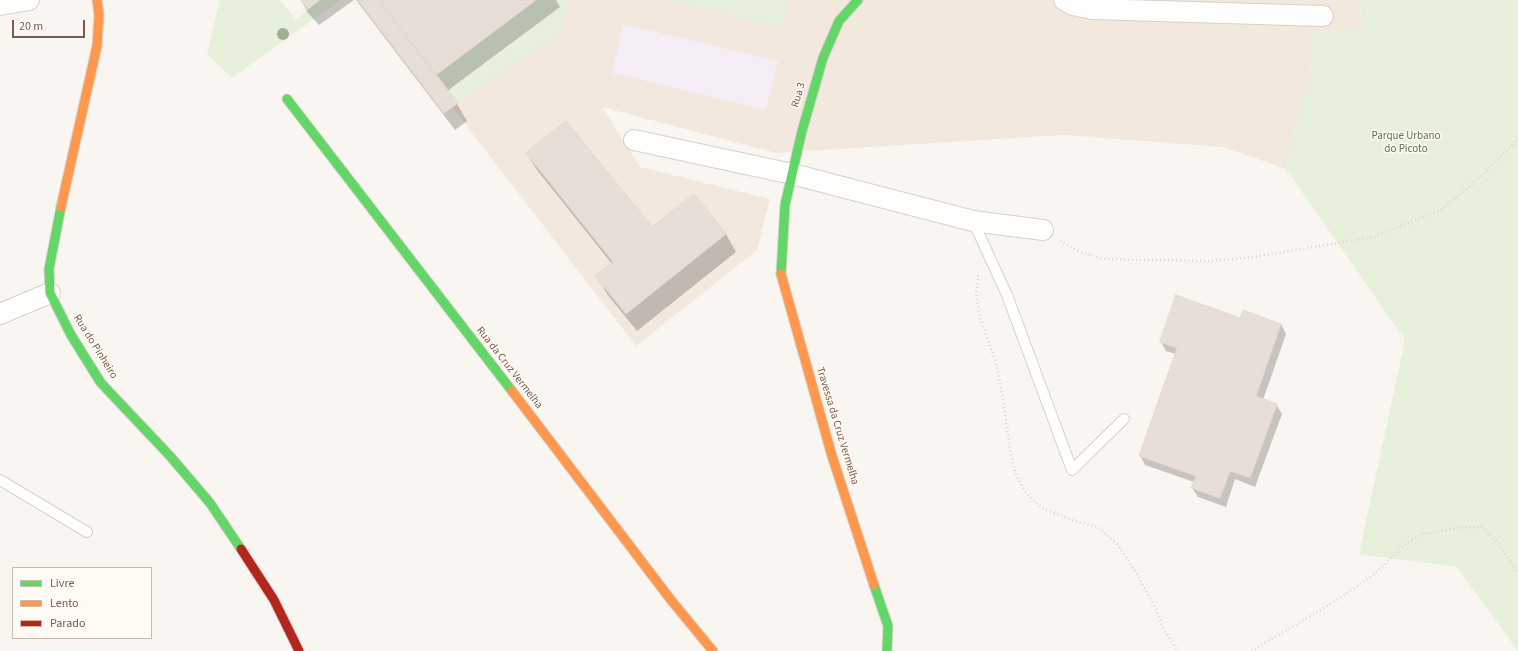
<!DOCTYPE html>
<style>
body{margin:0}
#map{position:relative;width:1518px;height:651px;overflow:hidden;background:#f9f5f0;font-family:"Source Sans 3",sans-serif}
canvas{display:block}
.legend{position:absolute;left:12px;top:567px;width:140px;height:72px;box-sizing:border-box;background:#fffaf3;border:1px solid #cabbb1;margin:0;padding:5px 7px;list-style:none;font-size:12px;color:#7a5c4d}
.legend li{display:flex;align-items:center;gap:8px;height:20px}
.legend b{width:20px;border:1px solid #cabbb1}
.scale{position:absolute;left:12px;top:20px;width:73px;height:18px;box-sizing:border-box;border:2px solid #7a5c4d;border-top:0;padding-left:5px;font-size:12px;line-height:14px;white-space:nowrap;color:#7a5c4d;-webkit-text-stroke:3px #fffaf3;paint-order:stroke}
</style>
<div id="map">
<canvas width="1518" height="651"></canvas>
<ul class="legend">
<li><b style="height:5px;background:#63d668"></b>Livre</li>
<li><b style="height:5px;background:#ff974d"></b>Lento</li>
<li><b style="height:5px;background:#b3261e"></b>Parado</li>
</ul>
<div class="scale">20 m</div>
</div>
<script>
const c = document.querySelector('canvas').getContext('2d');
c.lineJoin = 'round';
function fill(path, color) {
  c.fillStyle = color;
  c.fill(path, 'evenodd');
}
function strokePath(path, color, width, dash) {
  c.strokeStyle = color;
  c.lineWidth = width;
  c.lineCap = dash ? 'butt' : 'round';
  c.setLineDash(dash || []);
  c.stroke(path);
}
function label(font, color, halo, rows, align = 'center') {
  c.font = font + ' "Source Sans 3",sans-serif';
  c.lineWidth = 3;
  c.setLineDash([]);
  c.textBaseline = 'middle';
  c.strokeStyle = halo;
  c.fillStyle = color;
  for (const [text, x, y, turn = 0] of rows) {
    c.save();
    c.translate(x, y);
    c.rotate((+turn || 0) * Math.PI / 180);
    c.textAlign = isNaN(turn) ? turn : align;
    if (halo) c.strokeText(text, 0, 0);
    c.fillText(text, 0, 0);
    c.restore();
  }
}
const residential = new Path2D(`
 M569,0H1360L1361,28L1312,32L1310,83L1299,108L1286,169L1223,147L1064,135L776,153L602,107L640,167L770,199L757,250L636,346L452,107L560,32Z`);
const education = new Path2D(`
 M623,24L778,61L766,110L612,73Z`);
const green = new Path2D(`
 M220,0H280L296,19L320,0H340L232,78L207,54Z
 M536,0H569L560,32L458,103L436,75Z
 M672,0H790L783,28Z
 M1360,0H1518V651L1457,567L1359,554L1405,340L1286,169L1299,108L1310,83L1312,32L1361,28Z`);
const shadow = new Path2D(`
 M301,0H354L319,25L308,13Z
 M356,0H556L560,7L447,91L457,104L467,121L455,130Z
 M527,153L651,229L694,195L726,234L736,252L637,331L607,294L597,276L612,264L537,170Z
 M1241,319L1281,324L1286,334L1263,400L1276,404L1282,414L1255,487L1235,479L1226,507L1198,497L1192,488L1194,482L1145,465L1140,455L1176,354L1166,351L1161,342Z`);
const building = new Path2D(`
 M301,0H320L308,9Z
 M358,0H379L458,103L444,113Z
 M379,0H536L436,75Z
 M566,121L652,227L694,194L726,234L626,314L595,276L613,262L526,153Z
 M1176,295L1240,318L1243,310L1281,324L1256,396L1277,404L1250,478L1230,471L1220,498L1191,488L1196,476L1139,456L1177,348L1160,342Z`);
const path = new Path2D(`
 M1060,241L1078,251L1103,259L1210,261L1247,258L1373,237L1441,210L1483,175L1518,139
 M978,275L976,296L980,318L996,363L1002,392L1011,455L1016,475L1027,494L1042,508L1072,520L1098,527L1119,546L1137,574L1156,609L1164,630L1178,651
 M1251,651L1334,602L1376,573L1404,545L1422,534L1464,527H1482L1498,543L1518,573`);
const lane = new Path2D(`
 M973,221L1007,295L1072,470L1124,419
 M0,480L87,532`);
const street = new Path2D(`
 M1064,0L1073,5L1092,9L1323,16
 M0,5L29,0
 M634,140L792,174L973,221L1043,230
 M0,314L50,293`);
const fast = new Path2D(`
 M287,99L512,391
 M61,207L49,269L50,293L71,335L101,383L170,456L210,503L241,549
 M781,274L785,205L802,131L823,58L839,21L858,0
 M874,585L888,626L887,651`);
const slow = new Path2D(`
 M61,207L97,46L99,15L97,0
 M781,274L832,456L874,585
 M512,391L671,600L713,651`);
const jam = new Path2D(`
 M241,549L274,600L299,651`);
const trees = [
 [283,34]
];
const streetNames = [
 ["Rua 3",799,95,-74],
 ["Rua do Pinheiro",95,347,58],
 ["Rua da Cruz Vermelha",509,368,52],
 ["Travessa da Cruz Vermelha",837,426,73]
];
const parkNames = [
 ["Parque Urbano",1406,137],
 ["do Picoto",1406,150]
];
fill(residential, '#f2e8de');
fill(education, '#f6eef6');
fill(green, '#e7f0db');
fill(shadow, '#0003');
fill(building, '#e6ded7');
strokePath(building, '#e2d8d2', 1);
strokePath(lane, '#d7d1cb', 12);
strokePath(street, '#d7d1cb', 22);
strokePath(fast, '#d9d2cb', 11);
strokePath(slow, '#d9d2cb', 11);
strokePath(jam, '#d9d2cb', 11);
strokePath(path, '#dcd5d0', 2.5, [1, 3]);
strokePath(lane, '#fefefd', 10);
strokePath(street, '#fefefd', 20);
strokePath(fast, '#63d668', 9);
strokePath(slow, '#ff974d', 9);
strokePath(jam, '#b3261e', 9);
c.fillStyle = '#9eb190';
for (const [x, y] of trees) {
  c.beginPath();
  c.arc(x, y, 6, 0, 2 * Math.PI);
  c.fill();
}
label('11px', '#7a5c4d', '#fffaf3', streetNames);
label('11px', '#537a41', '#fffaf3', parkNames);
</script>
